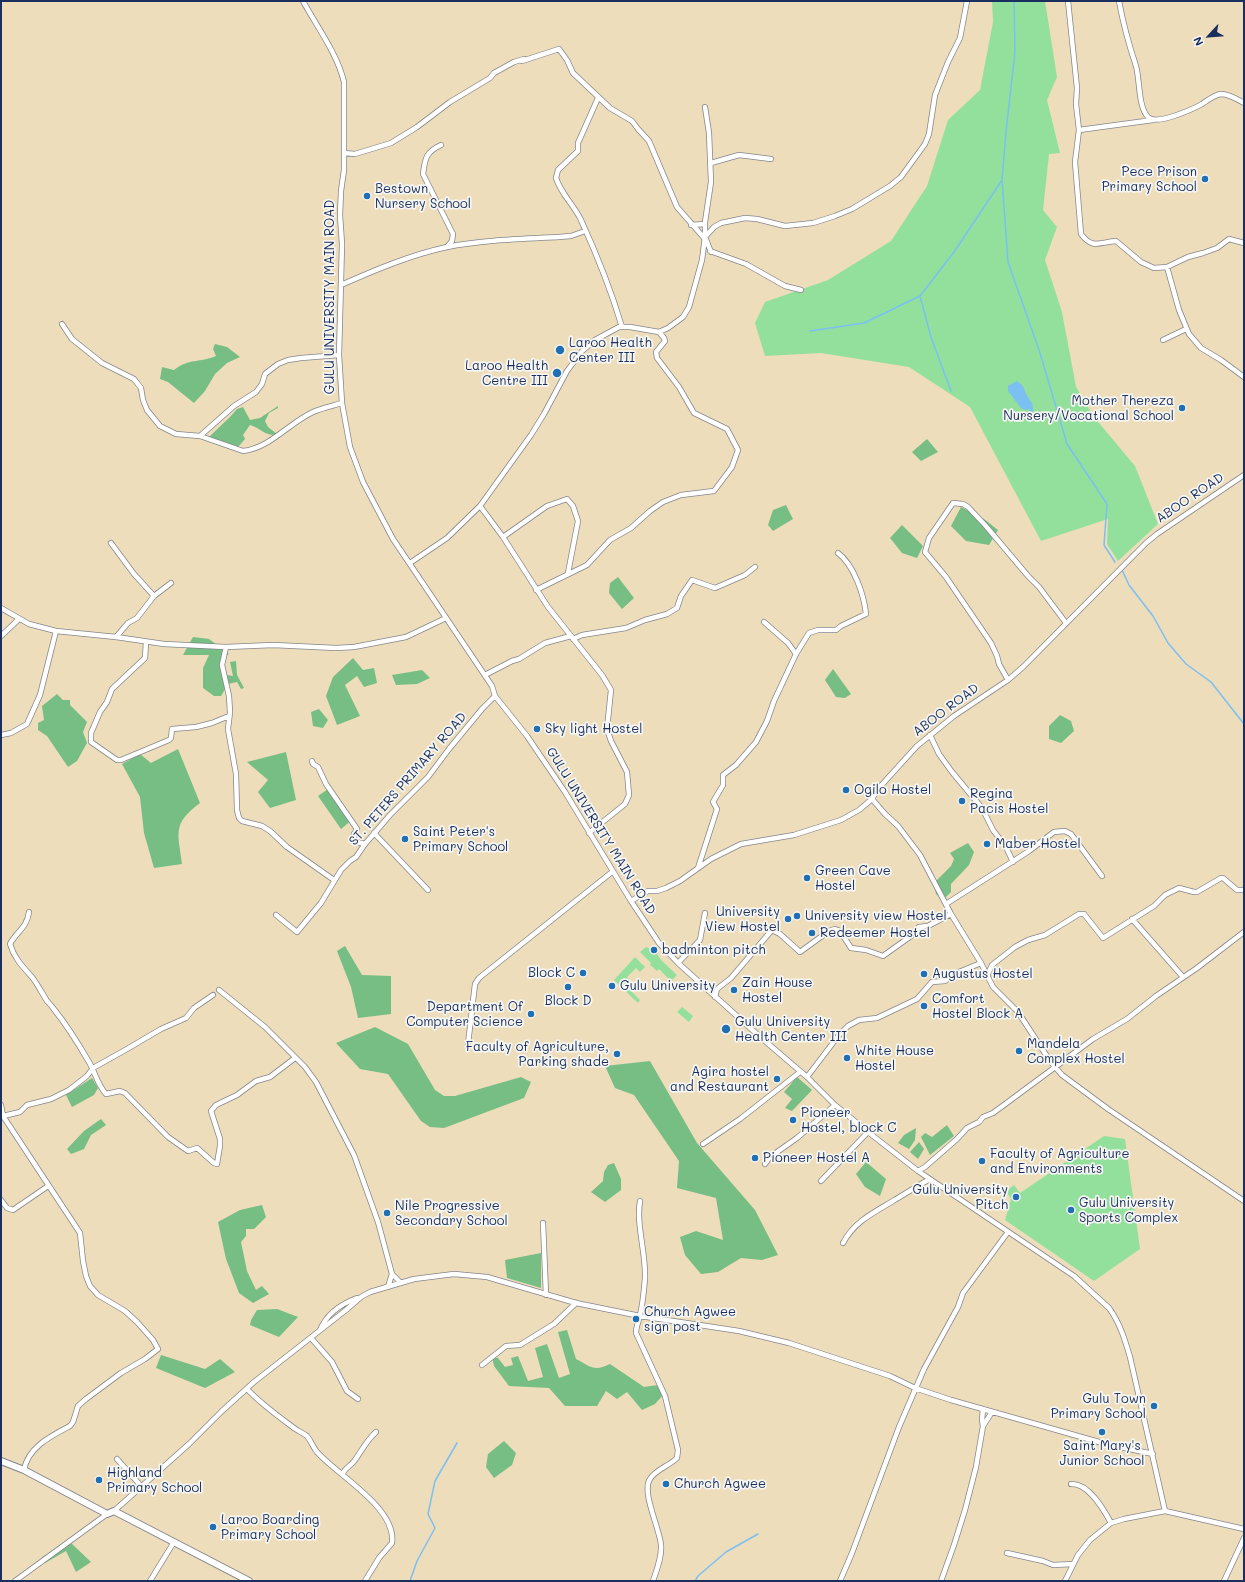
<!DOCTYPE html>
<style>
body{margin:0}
#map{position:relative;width:1245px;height:1582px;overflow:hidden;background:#edddbb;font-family:Mali,sans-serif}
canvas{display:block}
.frame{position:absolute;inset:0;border:2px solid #1b2f5e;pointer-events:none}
.north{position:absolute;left:1189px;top:16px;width:40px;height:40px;-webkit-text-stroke:3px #f6f6f2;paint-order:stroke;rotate:244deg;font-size:11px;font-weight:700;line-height:16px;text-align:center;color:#1b2f5e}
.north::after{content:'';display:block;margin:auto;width:14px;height:18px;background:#1b2f5e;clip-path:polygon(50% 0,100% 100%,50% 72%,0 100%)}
</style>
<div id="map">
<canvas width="1245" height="1582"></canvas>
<div class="frame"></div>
<div class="north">N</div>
</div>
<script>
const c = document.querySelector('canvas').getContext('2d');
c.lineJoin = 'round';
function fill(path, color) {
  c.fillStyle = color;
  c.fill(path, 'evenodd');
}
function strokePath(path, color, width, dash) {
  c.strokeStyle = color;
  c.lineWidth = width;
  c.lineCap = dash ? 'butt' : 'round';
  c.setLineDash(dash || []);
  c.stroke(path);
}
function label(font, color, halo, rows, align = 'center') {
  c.font = font + ' Mali,sans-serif';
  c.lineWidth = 3.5;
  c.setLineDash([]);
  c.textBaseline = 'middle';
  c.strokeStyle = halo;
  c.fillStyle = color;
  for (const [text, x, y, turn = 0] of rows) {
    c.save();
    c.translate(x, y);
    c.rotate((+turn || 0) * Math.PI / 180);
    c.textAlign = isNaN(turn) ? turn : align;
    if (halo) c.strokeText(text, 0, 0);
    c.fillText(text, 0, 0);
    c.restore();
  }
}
const green = new Path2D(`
 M992,1H1045L1057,77L1047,100L1060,153L1049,154L1043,210L1057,227L1045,260L1062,312L1076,387L1094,417L1135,466L1158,524L1118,561L1107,544L1108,519L1041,541L970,407L909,367L821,353L765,356L755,323L765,302L828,280L891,241L927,186L948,120L980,90L993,22Z
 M646,947L654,950L661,960L677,975L671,981L659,969L657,971L650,965L651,963L640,952Z
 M635,957L645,967L640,972L636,968L627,977L629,980L627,982L630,984L627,987L640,1000L638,1003L614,980Z
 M682,1007L693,1016L689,1022L677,1012Z
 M1104,1136L1125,1139L1140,1249L1094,1281L1005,1220L1011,1199L1006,1191L1014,1185L1020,1193Z`);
const forest = new Path2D(`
 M215,344L227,347L240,357L227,363L215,374L205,391L194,403L168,382L160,379L162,367L174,370C189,358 200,363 216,356L213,349Z
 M278,406V408L269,413L265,421L268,427L277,434C267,438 259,427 250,425L243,435L245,439L238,447L209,437L230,417L237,409L243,407L250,420L260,418Z
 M927,439L938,452L921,461L912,452Z
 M786,505L793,519L773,531L768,525L773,510Z
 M961,507L984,519L998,530L989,545L966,541L951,526Z
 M902,525L923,546L917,558L902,553L890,538Z
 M618,577L634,598L622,609L609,593L610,583Z
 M193,637L209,639L229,654L220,659L221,674L233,676L230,662L236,661L237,675L244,688L241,689L237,682L228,684L221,696H214L203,688V668L209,655H183Z
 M353,658L363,670L374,668L377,683L364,687L357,676L345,685L360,716L337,725L326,696L333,677Z
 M833,669L851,694L845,698L836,697L825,680Z
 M422,670L430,678L417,684L396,685L392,675Z
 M57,694L63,700H70V705L87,722L83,732L87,743L77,761L68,767L47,736L38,730V723L44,720L42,706Z
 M319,709L328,720L323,728L313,726L311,712Z
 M1060,715L1071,721L1074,731L1061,743L1049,739V726Z
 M178,749L200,803C172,824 178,832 182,864L154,868L144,833L140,797L122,764L140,754L151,763Z
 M286,752L296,800L270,808L258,792L268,780L247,762Z
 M331,787L353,819L341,829L318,796Z
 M968,843L974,852L969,865L951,884V892L943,900L936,894L934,883L951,866L954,859L950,853Z
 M345,946L362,975L391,976V1014L358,1018L351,987L337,951Z
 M375,1027L408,1044L435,1090L444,1096H455L521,1077L531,1082L524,1098L444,1128L430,1127L421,1121L388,1074L360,1069L336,1043Z
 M650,1061L697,1143L755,1210L778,1255L762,1260L741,1258L718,1272L701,1274L685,1255L680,1237L696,1231L723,1240L716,1198L677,1188L679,1161L634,1095L615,1088L605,1066Z
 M797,1077L812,1090L792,1111L785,1108L792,1099L784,1092Z
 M92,1078L98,1088L94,1095L72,1107L66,1095Z
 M101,1119L106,1125L91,1135L84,1149L71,1154L67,1149L84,1131Z
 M947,1125L954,1136L930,1155L921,1137L925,1133L932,1137Z
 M916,1128L915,1140L909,1149L898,1143L904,1135Z
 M919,1142L924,1149L918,1159L910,1152Z
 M866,1162L886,1179L880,1196L865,1187L856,1174Z
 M614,1163L621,1179V1190L605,1202L591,1192L603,1181L604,1172L608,1165Z
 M262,1205L266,1217L254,1229H246V1236L241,1242L247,1271L256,1290L262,1286L269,1294L253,1303L239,1293L226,1259L218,1222L240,1210Z
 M541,1253V1288L507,1278L505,1260Z
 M277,1309L298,1317L279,1337L250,1325L251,1320L257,1310Z
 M567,1330L576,1359C591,1367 594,1372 610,1364L644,1387L658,1385L663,1395L655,1404L642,1410L627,1392L617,1399L606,1391L597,1406H565L549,1388L509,1386L494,1366L492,1357L498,1358L505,1367L513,1365L511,1358L518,1356L528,1381L543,1377L535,1348L547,1344L559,1378L570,1374L558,1332Z
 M161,1355L205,1369L220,1359L235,1372L205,1388L156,1368Z
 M504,1441L516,1453L512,1465L494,1478L486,1467L488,1454Z
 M70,1542L91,1562L76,1572L66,1551L45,1563L42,1557Z`);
const water = new Path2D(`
 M1017,381C1027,388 1023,390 1028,397C1032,404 1033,402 1033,411L1027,415L1026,414L1030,410L1029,409L1025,410L1021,408L1008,391V386Z`);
const stream = new Path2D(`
 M1014,1L1015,52L1006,132L1002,180L1008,262L1040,353L1067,444L1107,504L1104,545L1115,562
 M810,331L864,323L920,296
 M951,391L931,337L920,296L954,252L1002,180
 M1122,570L1129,585L1153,616L1168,643L1186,664L1211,682L1244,724
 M410,1581L417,1561L435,1528L428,1514L435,1481L457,1443
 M695,1581L698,1576L726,1552L758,1534`);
const minor = new Path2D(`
 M303,1C317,27 337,53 344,82V170L341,191L340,215L342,244L339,355L342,403L350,447L363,482L393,539L492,686L495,696L527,736L565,792L631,901L659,943L678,963L758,1035L807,1077L835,1105L868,1132L918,1171L1074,1276L1109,1308C1120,1323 1125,1340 1130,1357L1165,1511
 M1068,1L1077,88L1076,104L1079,130
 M1119,1C1123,23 1129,45 1136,66C1140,80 1138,107 1148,117C1156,126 1193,109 1202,104C1208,100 1214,95 1221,94C1229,94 1237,99 1244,103
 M598,98L578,143V151L558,170L556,178C561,194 574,205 581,220C597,255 611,290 622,327
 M705,107L709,133L711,182L705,222V237L711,252
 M1153,120L1079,130L1075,162L1081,234C1093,250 1100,242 1116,241L1141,262L1154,268L1167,267L1188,257L1203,253L1217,248L1229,239L1244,243
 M441,145C426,152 425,158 423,174L453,234L452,241L447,247
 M344,153L355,154L391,143L417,127L450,102L490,78L494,73L514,62L524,59L522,61L559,49L567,60L573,73L610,108L632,121L638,129L649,141L677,207L705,239
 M711,163L739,155L771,159
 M691,225L705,224
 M710,251L746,264L785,286L801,290
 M1167,267L1179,310L1189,334L1201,348L1221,360L1244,377
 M341,285C375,270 410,255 447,247C483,240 522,239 559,237L571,236L585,231
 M62,324L72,339L102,363L134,379L141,388L143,400L147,410L160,426L176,434L200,436L234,406L256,392L262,384L265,374L278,364L288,360L301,358L339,355
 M1163,340L1186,329
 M200,436L243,451C270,448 289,423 313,412C322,408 332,406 342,403
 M480,506L503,537L548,607L602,675L611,690L607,729L611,741L627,772L629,795L625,804L589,833
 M503,537L547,506L567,499L573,506L578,521L568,573
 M111,543L134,574L154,596
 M410,563L447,538L480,506L531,435L544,414L567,371L582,351L595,340L619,327H630L659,332L668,328L683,317L689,307L702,260L705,237L714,227L721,223L745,218L757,219L785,226L813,223L835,216L852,209L890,186L901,177L925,144L929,134L935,95L948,62L960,38L967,1
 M536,590L587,565L610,540L631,528L650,511L663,502L681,495L714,491L732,467L738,450L727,429L694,413L679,387L657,358L656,352L665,341L664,338L659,332
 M1,608L29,624L56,631L116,637L164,644L226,647L273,645L336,648L354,647L406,637L446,618
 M764,622L788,643L796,654
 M1,636L19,619
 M116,637L128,623L137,618L154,596L171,583
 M573,639L582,635L626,628L645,620L667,614L677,608L681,596L692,580L715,588L745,575L755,567
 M146,642L145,658L112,689L107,702L100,712L91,733V742L117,760H121L169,740L171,738L172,729L196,727L212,723L229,716
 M226,647L222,665L229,696L230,712L228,729L236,774L237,810L239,818L242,821L262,826L270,831L287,847L334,880
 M485,675L512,661L519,659L545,643L571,636
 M1008,680L999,664L997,656L991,643L946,577L925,552L929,538L953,503L963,504L968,507L985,525L1028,576L1039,587L1066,623
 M1,735L11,733L27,724L40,695L56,631
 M930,735L939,754L952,772L982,808L993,830L1006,847L1013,862
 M312,761L313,764L318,767L326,784L357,829L354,834V839L357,842L365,844
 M872,799L885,814L898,826L920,855L951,914L981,963
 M374,833L428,890
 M698,868L717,809L713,802L723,785V775L736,765L756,742L767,721L774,701L796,654L809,633L818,630H836L841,626L866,614C864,595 854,565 838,553
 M631,901L648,891H657L666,888L680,881L711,859L741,844L794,835L841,820L859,810L872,799L878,789L917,746L954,716L1008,680L1023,667L1146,543L1157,534L1244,475
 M946,904L1029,851L1054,832L1065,831L1071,834L1102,876
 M29,912C27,928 17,931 10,944C14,958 23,967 32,977C38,985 42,993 47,1001C49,1003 51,1005 53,1008C66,1024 78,1043 89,1062C95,1072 97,1084 106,1094L120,1091L125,1093L168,1137L188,1151L197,1148L214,1163L217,1164L220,1146V1139L211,1111L216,1105L237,1095L256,1081L270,1077L295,1058
 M276,915L297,932L321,903L341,870L350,861L356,857L365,844L390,815L428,777L449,749L482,709L495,696
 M1132,919L1183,977
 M678,963L700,940L705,913
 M987,976L992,965L1015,947L1028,940L1045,935L1079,914H1084L1103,938L1154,906L1165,895L1179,888L1194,892H1197L1221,878H1223L1237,890H1244
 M219,990L265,1027L305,1067L316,1082L354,1155L378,1222L392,1274L401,1283
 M715,997L717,989L731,978L772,930L780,934L800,952L829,931L835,929L840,931L851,948L866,950L883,956L911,936L919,927L928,926L951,914
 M468,1044L475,984L479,978L612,872
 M807,1077L839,1035L848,1026L859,1020L877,1018L917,999L932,982L945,981L954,974L981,963L993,987L1018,1012L1050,1061L1062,1075L1108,1109L1244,1201
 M1,1105L3,1116L80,1233L83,1261L86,1276L90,1286L98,1295L125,1311L137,1322L153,1340L158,1349L145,1359L121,1373L86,1399L78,1406L73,1422L70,1426C51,1436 28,1447 24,1470
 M3,1116L20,1112L27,1105L51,1099L69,1090L87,1076L93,1068L127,1049L161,1029L186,1018L194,1008L213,995
 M703,1144L740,1119L800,1072
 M765,1164L770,1157L797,1138L835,1105
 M918,1171L925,1167L957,1139L967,1128L979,1122L983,1117L993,1113L1008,1102L1093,1039L1127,1019L1156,996L1197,968L1244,932
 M821,1181L868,1132
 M1,1200L7,1208L13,1210L48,1186
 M640,1201C636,1225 646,1253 645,1278C644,1290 643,1303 640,1315C639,1321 636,1326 636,1333L665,1396L678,1450L677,1458C669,1466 655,1470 650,1479C641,1492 660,1529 661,1545C662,1557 657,1569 653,1581
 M543,1223L546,1295
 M843,1243C854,1222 873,1213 893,1201C905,1194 917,1186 930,1179
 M388,1287L392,1274
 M320,1330C327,1313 341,1304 357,1298
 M311,1338L332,1362L347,1391L358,1399
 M482,1365L506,1346L520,1345L554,1324L576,1303
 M247,1389C261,1404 278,1416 294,1428C298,1431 303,1433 307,1436C311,1441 313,1447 317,1452C337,1475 397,1508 392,1543L379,1558L365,1581
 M983,1426L992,1412
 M117,1459L141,1486
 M342,1474C347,1466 350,1467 355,1460C362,1450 367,1440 376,1432
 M1071,1484C1089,1483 1104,1510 1111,1523
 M114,1511L189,1444L222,1411L254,1382L346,1310L361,1297L370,1292L414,1279L454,1274L487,1277L576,1303L640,1316L739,1331L789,1343L890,1376L915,1388L951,1400L1106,1444L1153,1454
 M1007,1553L1043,1561L1053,1565L1073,1564
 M15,1581L107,1514
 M150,1581L174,1542
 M840,1581L852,1553L899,1427L924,1369L958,1307L963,1293L1008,1232
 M941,1581L954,1545L965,1510L976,1467L983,1426L982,1420L983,1409
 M1065,1581L1078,1555L1090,1540L1111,1523L1124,1519L1165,1511L1244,1529
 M1224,1581L1244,1538`);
const major = new Path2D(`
 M1,1461L24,1470L107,1514L114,1511L249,1581`);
const markers = [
 [1205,179,4,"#1f6fb2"],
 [367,196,4,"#1f6fb2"],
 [560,350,5,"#1f6fb2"],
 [557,373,5,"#1f6fb2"],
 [1182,408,4,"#1f6fb2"],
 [537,729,4,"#1f6fb2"],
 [846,790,4,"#1f6fb2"],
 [962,801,4,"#1f6fb2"],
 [405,839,4,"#1f6fb2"],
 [987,844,4,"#1f6fb2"],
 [807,878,4,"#1f6fb2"],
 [797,916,4,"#1f6fb2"],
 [788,919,4,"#1f6fb2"],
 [812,933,4,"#1f6fb2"],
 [654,950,4,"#1f6fb2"],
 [583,973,4,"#1f6fb2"],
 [924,974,4,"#1f6fb2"],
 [612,986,4,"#1f6fb2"],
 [568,987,4,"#1f6fb2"],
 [734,990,4,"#1f6fb2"],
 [924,1006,4,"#1f6fb2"],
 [531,1014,4,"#1f6fb2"],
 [726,1029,5,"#1f6fb2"],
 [1019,1051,4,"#1f6fb2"],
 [617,1054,4,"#1f6fb2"],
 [847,1058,4,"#1f6fb2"],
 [777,1079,4,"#1f6fb2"],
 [793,1120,4,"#1f6fb2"],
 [755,1158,4,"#1f6fb2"],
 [982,1161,4,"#1f6fb2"],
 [1016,1197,4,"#1f6fb2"],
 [1071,1210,4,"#1f6fb2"],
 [387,1213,4,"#1f6fb2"],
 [636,1319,4,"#1f6fb2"],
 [1154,1406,4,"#1f6fb2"],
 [1102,1432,4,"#1f6fb2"],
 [99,1480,4,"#1f6fb2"],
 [666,1484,4,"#1f6fb2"],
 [213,1527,4,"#1f6fb2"]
];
const poiNames = [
 ["Pece Prison",1197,172,"right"],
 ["Primary School",1197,187,"right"],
 ["Bestown",375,189],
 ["Nursery School",375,204],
 ["Laroo Health",569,343],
 ["Center III",569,358],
 ["Laroo Health",548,366,"right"],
 ["Centre III",548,381,"right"],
 ["Mother Thereza",1174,401,"right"],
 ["Nursery/Vocational School",1174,416,"right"],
 ["Sky light Hostel",545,729],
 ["Ogilo Hostel",854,790],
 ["Regina",970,794],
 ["Pacis Hostel",970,809],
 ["Saint Peter's",413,832],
 ["Primary School",413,847],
 ["Maber Hostel",995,844],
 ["Green Cave",815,871],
 ["Hostel",815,886],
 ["University",780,912,"right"],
 ["View Hostel",780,927,"right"],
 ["University view Hostel",805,916],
 ["Redeemer Hostel",820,933],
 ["badminton pitch",662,950],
 ["Block C",575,973,"right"],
 ["Augustus Hostel",932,974],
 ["Zain House",742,983],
 ["Hostel",742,998],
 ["Gulu University",620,986],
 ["Comfort",932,999],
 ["Hostel Block A",932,1014],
 ["Block D",568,1001,"center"],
 ["Department Of",523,1007,"right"],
 ["Computer Science",523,1022,"right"],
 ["Gulu University",735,1022],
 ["Health Center III",735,1037],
 ["Mandela",1027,1044],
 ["Complex Hostel",1027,1059],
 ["Faculty of Agriculture,",609,1047,"right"],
 ["Parking shade",609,1062,"right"],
 ["White House",855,1051],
 ["Hostel",855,1066],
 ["Agira hostel",769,1072,"right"],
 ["and Restaurant",769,1087,"right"],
 ["Pioneer",801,1113],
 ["Hostel, block C",801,1128],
 ["Faculty of Agriculture",990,1154],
 ["and Environments",990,1169],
 ["Pioneer Hostel A",763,1158],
 ["Gulu University",1008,1190,"right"],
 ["Pitch",1008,1205,"right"],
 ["Gulu University",1079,1203],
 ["Sports Complex",1079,1218],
 ["Nile Progressive",395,1206],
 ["Secondary School",395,1221],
 ["Church Agwee",644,1312],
 ["sign post",644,1327],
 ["Gulu Town",1146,1399,"right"],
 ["Primary School",1146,1414,"right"],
 ["Saint Mary's",1102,1446,"center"],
 ["Junior School",1102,1461,"center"],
 ["Highland",107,1473],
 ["Primary School",107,1488],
 ["Church Agwee",674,1484],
 ["Laroo Boarding",221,1520],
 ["Primary School",221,1535]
];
const streetNames = [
 ["GULU UNIVERSITY MAIN ROAD",330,297,-90],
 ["ABOO ROAD",1190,498,-34],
 ["ABOO ROAD",946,710,-37],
 ["ST. PETERS PRIMARY ROAD",408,779,-49],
 ["GULU UNIVERSITY MAIN ROAD",601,831,58]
];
fill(green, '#93e09d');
fill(forest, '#76be84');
fill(water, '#7cbff2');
strokePath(stream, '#7cbff2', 1.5);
strokePath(minor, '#84868c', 6);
strokePath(major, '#84868c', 8);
strokePath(minor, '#fff', 4.5);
strokePath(major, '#fff', 6);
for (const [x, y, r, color] of markers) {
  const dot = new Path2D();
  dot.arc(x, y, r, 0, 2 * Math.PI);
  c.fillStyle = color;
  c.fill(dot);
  strokePath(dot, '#f6f6f2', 1.5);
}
label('13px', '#1b2f5e', '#f6f6f2', poiNames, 'left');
label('13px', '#1b2f5e', '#f6f6f2', streetNames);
</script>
